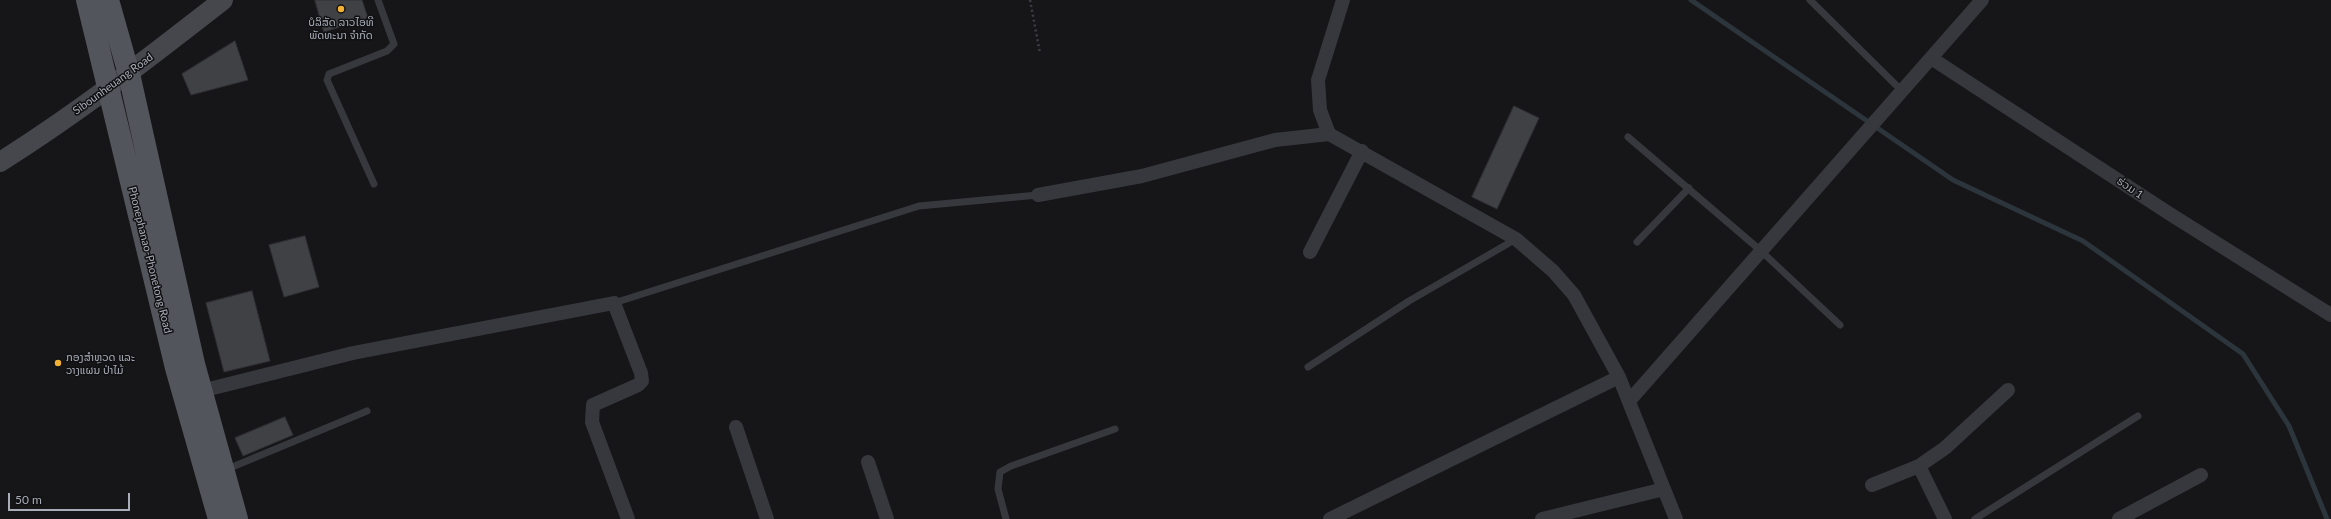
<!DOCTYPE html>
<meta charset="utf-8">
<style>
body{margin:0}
#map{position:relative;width:2331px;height:519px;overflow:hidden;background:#161618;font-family:Lato,sans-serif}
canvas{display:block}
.scale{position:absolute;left:8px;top:493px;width:122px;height:18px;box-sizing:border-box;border:2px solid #a8adb8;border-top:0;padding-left:5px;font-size:12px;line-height:14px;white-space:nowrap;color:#a8adb8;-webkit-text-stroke:3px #111113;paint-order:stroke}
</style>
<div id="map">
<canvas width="2331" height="519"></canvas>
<div class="scale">50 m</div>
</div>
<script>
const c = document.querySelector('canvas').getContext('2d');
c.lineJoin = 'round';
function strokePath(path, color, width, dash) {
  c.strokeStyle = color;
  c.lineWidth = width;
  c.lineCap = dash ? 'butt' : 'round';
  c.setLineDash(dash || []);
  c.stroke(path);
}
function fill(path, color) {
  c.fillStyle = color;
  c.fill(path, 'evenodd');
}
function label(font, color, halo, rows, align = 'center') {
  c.font = font + ' Lato,"Noto Sans Lao",sans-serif';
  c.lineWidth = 3;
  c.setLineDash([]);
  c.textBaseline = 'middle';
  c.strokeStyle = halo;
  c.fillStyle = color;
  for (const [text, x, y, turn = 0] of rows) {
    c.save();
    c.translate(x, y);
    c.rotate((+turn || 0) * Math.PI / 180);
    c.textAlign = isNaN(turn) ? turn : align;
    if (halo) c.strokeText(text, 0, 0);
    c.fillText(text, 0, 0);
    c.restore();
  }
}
const stream = new Path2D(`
 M1691,0L1953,180L2083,241L2243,354L2289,426L2327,519`);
const building = new Path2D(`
 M315,0H362L368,18L324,32Z
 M235,41L248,80L191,95L182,74Z
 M1514,106L1539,118L1497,209L1472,197Z
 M305,236L319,287L284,297L269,245Z
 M252,291L270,361L224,372L206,303Z
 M285,417L293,435L243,456L235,438Z`);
const path = new Path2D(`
 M1030,0L1040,53`);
const lane = new Path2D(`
 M1810,0L1901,90
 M1628,137L1760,250L1840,325
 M374,184L327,80L329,74L387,51L394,44L378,0
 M1637,242L1689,188
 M614,303L919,206L1038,195
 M1308,367L1409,301L1516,239
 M225,470L367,411
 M1006,519L998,489L1000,472L1011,466L1115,429
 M1975,519L2138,416`);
const street = new Path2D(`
 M1343,0L1318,80L1320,110L1329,134L1516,239L1553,271L1574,295L1619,377L1676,519
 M1931,58L2170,214L2331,315
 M1038,195L1142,176L1275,140L1329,134
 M1310,252L1362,151
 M201,391L353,353L614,303L641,373L642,381L638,385L593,405L592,422L628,519
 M1630,400L1982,0
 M736,427L767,519
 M868,462L887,519
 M1919,466L1945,519
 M1872,485L1919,466L1945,448L2008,390
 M1330,519L1619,377
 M1542,519L1664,489
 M2119,519L2201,475`);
const secondary = new Path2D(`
 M0,162C78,113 150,57 223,0`);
const primary = new Path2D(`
 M87,0L176,368L219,519
 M108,0L129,74L194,364L237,519`);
const markers = [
 [341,9,4,"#f2b134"],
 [58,363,4,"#f2b134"]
];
const poiNames = [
 ["ບໍລິສັດ ລາວໄອທີ",341,22],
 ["ພັດທະນາ ຈຳກັດ",341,35],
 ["ກອງສໍາຫຼວດ ແລະ",66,357,"left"],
 ["ວາງແຜນ ປ່າໄມ້",66,370,"left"]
];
const streetNames = [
 ["Sibounheuang Road",113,84,-36],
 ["ຮ່ວມ 1",2130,188,34],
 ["Phonephanao-Phonetong Road",150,260,76]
];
strokePath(stream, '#2c353c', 5);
fill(building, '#404145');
strokePath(building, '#303034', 1);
strokePath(path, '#3d3f44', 2.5, [2, 3]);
strokePath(lane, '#37383d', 7);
strokePath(street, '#37383d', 14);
strokePath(secondary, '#45474d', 20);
strokePath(primary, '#53555c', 22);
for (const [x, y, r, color] of markers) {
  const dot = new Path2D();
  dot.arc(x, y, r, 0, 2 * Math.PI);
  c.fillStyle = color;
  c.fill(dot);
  strokePath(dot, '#111113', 1.5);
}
label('11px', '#a8adb8', '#111113', poiNames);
label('11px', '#a8adb8', '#111113', streetNames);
</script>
